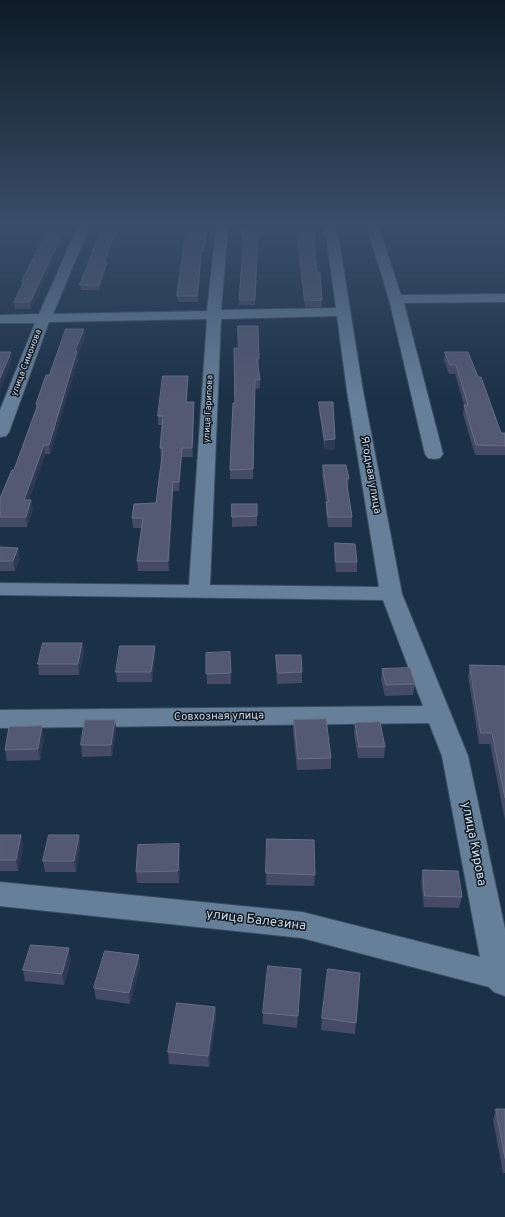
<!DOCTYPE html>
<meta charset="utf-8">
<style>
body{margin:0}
canvas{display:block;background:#1b3147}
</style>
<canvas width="505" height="1217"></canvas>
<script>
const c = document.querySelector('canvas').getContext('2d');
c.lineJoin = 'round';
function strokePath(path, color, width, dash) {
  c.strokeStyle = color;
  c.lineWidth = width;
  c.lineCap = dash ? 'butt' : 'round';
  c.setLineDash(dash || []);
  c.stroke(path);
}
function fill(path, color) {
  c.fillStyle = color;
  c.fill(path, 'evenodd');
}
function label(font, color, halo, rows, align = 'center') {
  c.font = font + ' Overpass,sans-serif';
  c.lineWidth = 3;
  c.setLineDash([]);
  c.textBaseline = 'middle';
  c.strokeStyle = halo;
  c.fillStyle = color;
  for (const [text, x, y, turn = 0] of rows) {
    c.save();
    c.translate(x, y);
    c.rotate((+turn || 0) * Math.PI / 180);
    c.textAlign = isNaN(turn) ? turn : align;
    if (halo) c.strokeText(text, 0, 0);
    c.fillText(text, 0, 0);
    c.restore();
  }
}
const minor = new Path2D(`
 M77,228H89L53,314L207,311L216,228H228L221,310L336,308L325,228H337L363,391L402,594L468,756L505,929V996L494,992L489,987L302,938L0,906V882L302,912L480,957L442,756L429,723L0,728V710L423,706L383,600L0,595V583L189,585L207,319L49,322L9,432L6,436L0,437V410L35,323H0V315L39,314ZM337,316L347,391L379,587L210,585L221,319Z
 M367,228H379L401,295L505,294V302L404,303L443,454L440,458L434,459L428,458L425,454L389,299Z`);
const wall = new Path2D(`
 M49,228H68L31,309H15L14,302L23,284L22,281Z
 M102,228H119L117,239H114L106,262H107V267L99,290H81L80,285Z
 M187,228H208L204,252H202L198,302H178L177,296Z
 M258,228L255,305H239L243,237H241V232Z
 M297,228L316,231V237H314L317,272L322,300V307H305Z
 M85,337L77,356L78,360L50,454H45L29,500L33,509L27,527H0V498L14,470L36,410V404L49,375Z
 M234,348L259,359V367H258L260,380V388L255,389L253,479H230V470L235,403Z
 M445,352H468L501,433H505V455H475L463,414L464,405L455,374H449L444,360Z
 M188,376V384L187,402H194V411L193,457H182L179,491H173L169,571H138L137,561L142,528H133L132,518L156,503L162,458H161L160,448L162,425H158V416Z
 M319,402L335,449L325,450L319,411Z
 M323,465L349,479L348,488H347L352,517V527H328L326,512V502L322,475Z
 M232,504L257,516V526L232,527Z
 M335,543L357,562V572H336L334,554Z
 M0,547L20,558L15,571H0Z
 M82,643L84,653L79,675H39L38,664Z
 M155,646V657L152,682H117L116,672Z
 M206,653L231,673V684H207Z
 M276,655L302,672V683L277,684L276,666Z
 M470,665L505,666V820L490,744H479L468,676Z
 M382,669L415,684L413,695L385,696L381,680Z
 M115,720L116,731L112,756L82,757L81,745Z
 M294,720L331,758V769L297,770L293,731Z
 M355,723L385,747L384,758H358L354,734Z
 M44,737L40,760L7,761L5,750Z
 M0,835H21L23,847L18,871H0Z
 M79,835L80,847L76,872H45L43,861Z
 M267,839L315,875L314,886L266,885Z
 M179,844L180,856L179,883H137L136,872Z
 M423,870L462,897L459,908L424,907L421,882Z
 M139,955L140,966L130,1004L96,999L94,988Z
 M71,960L64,985L25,981L23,970Z
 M301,969L297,1028L263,1024V1013Z
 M360,973L355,1034L321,1030L322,1018Z
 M215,1007L216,1018L209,1067L169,1064L168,1052Z
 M496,1109H505V1173H503L493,1120Z`);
const shadedWall = new Path2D(`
 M65,228H68L31,309L30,302Z
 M118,228H119L117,239L116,235Z
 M207,228H208L204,252V247Z
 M114,235V239L104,267V262Z
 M202,247V252L198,302L197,296Z
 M107,262V267L99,290V285Z
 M84,329L85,337L77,356L78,360L50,454L49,445L75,351Z
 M11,352L12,360L0,391V378Z
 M188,376V384L186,411V402Z
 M194,402V411L193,457L192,448Z
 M335,439V449L325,450V440Z
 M44,445L45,454L26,509L24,500Z
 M182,448V457L179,491V482Z
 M173,482V491L169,571L168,561Z
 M31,500L33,509L27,527L26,517Z
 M18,548L20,558L15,571L13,561Z
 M82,643L84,653L79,675L78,664Z
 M155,646V657L152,682L151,672Z
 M115,720L116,731L112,756L111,745Z
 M42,726L44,737L40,760L38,749Z
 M21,835L23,847L18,871L16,860Z
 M79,835L80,847L76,872L74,861Z
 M179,844L180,856L179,883L178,871Z
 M69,948L71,960L64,985L62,974Z
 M139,955L140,966L130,1004L129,993Z
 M215,1007L216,1018L209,1067L208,1056Z`);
const building = new Path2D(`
 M49,228H65L30,302H14L24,281H22Z
 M102,228H118L116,235H114L104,262H107L99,285H80Z
 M187,228H207L204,247H202L197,296H177Z
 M241,228H258L255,300H239L243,247V232H241Z
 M297,228H316V231H314L315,253L317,272H320L322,300L305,301Z
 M238,326H258L259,359H257L260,380H255L253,469L230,470L233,403H235L234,348H238Z
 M66,329H84L75,351H77L49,445H44L24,500H31L26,517H0V498L12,470H14L38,404H36L46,375H49Z
 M0,352H11L0,378Z
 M445,352H468L478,377H481L501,433H505V446L476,445L464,405H468L456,365H450Z
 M163,376H188L186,402H194L192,448H182L179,482H173L168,561H137L143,518H132L134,504L156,503L163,448H160L163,416H158Z
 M319,402H333L335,439L325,440Z
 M323,465H346L349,479H346L352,517H328L326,502H328Z
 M232,504H257V516L232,517Z
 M335,543L355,544L357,562H336Z
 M0,547L18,548L13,561H0Z
 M43,643H82L78,664H38Z
 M120,646H155L151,672H116Z
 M230,652L231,673L206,674V653Z
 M276,655H301L302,672L278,673Z
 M470,665L505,666V798L492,733H481Z
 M410,668L415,684L386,685L382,669Z
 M326,719L331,758L298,759L294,720Z
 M85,720H115L111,745H81Z
 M380,722L385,747H359L355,723Z
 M42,726L38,749L5,750L9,727Z
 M0,835H21L16,860H0Z
 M49,835H79L74,861H43Z
 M267,839L314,840L315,875L266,873Z
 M179,844L178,871L136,872L138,845Z
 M423,870L458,871L462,897L425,896Z
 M31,945L69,948L62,974L23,970Z
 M105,951L139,955L129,993L94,988Z
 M268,966L301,969L298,1016L263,1013Z
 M328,969L360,973L356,1023L322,1018Z
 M177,1003L215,1007L208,1056L168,1052Z
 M496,1109H505V1158Z`);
const farStreetnames = [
 ["улица Симонова",27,363,-69],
 ["улица Гарипова",209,409,-87]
];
const streetNames = [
 ["Ягодная улица",370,475,80],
 ["Совхозная улица",219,717,-1]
];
const nearStreetnames = [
 ["улица Кирова",473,844,79],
 ["улица Балезина",256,921,7]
];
strokePath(minor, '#3c4e61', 2);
fill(minor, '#678099');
fill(wall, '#454a65');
fill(shadedWall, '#2e3953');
fill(building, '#545973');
strokePath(building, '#676e85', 1);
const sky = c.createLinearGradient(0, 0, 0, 398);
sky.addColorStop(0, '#0f1b27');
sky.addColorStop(0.57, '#394e69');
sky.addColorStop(1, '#394e6900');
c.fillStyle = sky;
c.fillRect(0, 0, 505, 398);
label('9px', '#cddae8', '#0f1822', farStreetnames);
label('11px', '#cddae8', '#0f1822', streetNames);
label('13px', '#cddae8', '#0f1822', nearStreetnames);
</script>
